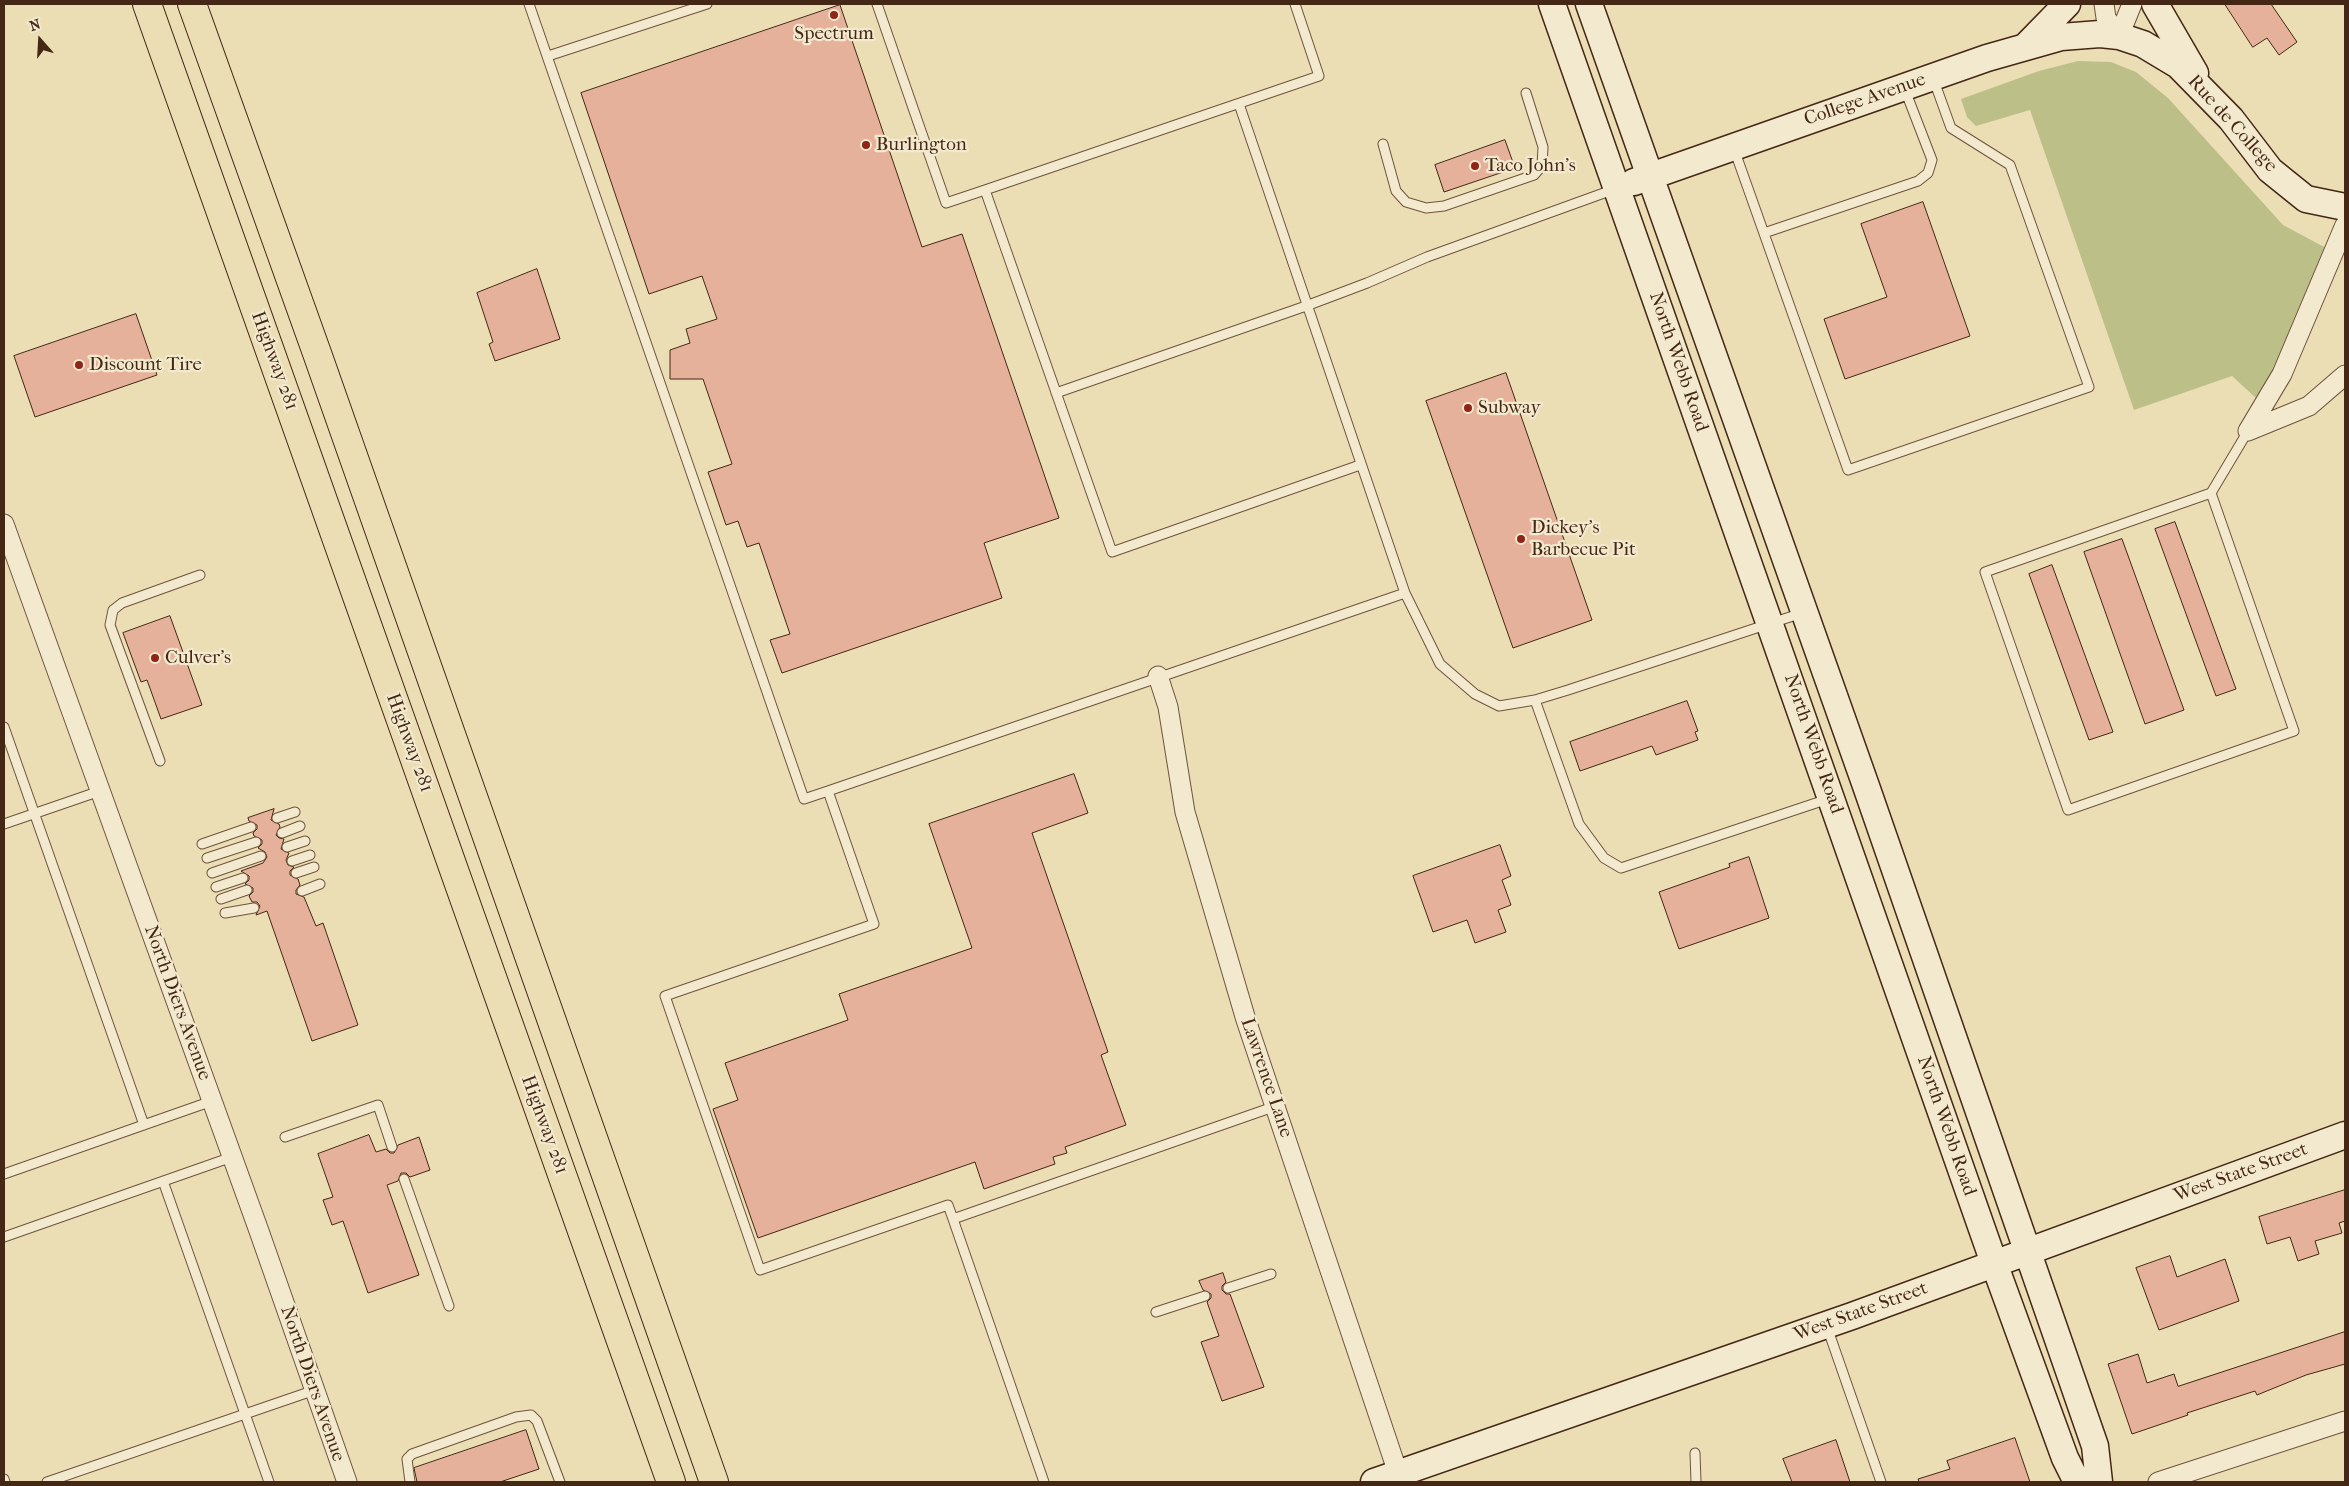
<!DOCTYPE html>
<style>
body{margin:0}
#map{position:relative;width:2349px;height:1486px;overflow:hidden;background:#ebddb4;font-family:"IM FELL French Canon",serif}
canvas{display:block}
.frame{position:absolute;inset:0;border:5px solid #442715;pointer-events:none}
.north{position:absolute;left:15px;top:15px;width:50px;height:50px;-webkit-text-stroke:4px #f2e9ce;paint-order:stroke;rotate:341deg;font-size:14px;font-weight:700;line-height:20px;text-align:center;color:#442715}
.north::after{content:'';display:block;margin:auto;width:18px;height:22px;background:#442715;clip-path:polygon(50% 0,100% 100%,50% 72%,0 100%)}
</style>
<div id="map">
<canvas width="2349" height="1486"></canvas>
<div class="frame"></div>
<div class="north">N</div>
</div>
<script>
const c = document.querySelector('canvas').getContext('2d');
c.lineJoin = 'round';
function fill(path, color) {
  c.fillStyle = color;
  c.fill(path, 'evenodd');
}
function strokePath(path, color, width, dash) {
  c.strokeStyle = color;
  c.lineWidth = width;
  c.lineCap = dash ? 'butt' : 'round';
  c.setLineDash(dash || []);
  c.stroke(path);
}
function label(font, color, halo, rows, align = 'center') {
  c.font = font + ' "IM FELL French Canon",serif';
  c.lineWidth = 4.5;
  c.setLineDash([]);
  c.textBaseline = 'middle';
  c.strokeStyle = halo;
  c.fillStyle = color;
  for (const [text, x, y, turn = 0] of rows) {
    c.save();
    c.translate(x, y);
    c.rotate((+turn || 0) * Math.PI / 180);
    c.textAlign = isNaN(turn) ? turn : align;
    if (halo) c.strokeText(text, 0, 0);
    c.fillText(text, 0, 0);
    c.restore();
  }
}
const green = new Path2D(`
 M2078,61L2111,62L2136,72L2168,98L2283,225L2326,248L2273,375L2256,398L2232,376L2134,410L2030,110L1976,126L1967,117L1961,99L2039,71Z`);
const building = new Path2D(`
 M2225,4H2271L2297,42L2279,55L2267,38L2253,47Z
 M840,5L922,247L962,234L1059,518L984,543L1002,598L782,673L770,640L790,634L759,543L747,547L738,521L726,525L708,472L732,464L703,379H670V350L690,343L686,329L717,319L702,276L649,294L581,93Z
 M1505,140L1515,168L1444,192L1435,165Z
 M1923,202L1970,336L1845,379L1824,319L1887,297L1861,224Z
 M537,269L560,339L495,361L489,344L493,342L477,293Z
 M136,314L157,375L35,417L14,356Z
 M1506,373L1592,620L1513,648L1426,401Z
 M2175,522L2236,689L2216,696L2155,529Z
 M2122,539L2184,710L2145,724L2084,552Z
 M2052,565L2113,732L2089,740L2029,574Z
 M170,616L202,705L161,719L147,680L141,682L123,633Z
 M1687,701L1698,731L1695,732L1698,740L1656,755L1652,746L1580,771L1570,742Z
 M1074,774L1088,813L1032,833L1108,1052L1101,1055L1126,1125L1065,1147L1067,1153L1053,1157L1055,1164L984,1189L975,1162L758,1238L713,1109L738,1100L725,1063L848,1020L839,994L972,948L929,824Z
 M274,809L271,820L279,824L280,827L276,835L279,838L284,839L281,849L289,853L286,860L288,865L294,867L290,871V875L298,879L300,885L296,890V894L304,897L316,926L323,923L358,1025L312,1041L267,911L256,915L260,906L257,902H252L249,896L253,892V888L245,884L249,880V876L241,871L263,863L267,857L265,852L258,848L262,844V840L254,836L253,833L257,829V825L249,821L248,818Z
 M1500,845L1511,876L1502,880L1511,905L1498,910L1506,932L1475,943L1467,920L1433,932L1413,876Z
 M1749,857L1769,918L1679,949L1659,892L1730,867L1729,864Z
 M369,1135L376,1152L386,1149L390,1153H394L398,1145L419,1137L430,1170L410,1177L406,1173H401L398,1181L387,1185L419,1275L368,1293L343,1221L332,1225L323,1200L333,1197L318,1154Z
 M2345,1190V1221L2339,1223L2342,1233L2315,1241L2319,1254L2298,1261L2290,1237L2267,1244L2259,1217Z
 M2170,1256L2177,1277L2225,1259L2239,1301L2159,1330L2136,1268Z
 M1223,1273L1226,1282L1222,1286V1290L1226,1294H1230L1264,1387L1222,1401L1201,1342L1219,1336L1207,1302L1211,1298V1294L1203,1290L1199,1281Z
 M2345,1332V1364L2306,1375L2257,1395L2255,1391L2187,1413L2188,1415L2132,1434L2108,1364L2138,1354L2147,1383L2174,1374L2178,1386Z
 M526,1430L539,1469L500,1482H417L414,1468Z
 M2015,1438L2030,1482H1919L1918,1479L1950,1469L1947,1461Z
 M1836,1440L1850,1482H1792L1783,1459Z`);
const lane = new Path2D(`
 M529,4L804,799L828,791
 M877,4L946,203L985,190L1112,552L1360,465
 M548,56L707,4
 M1239,104L1405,593L1440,664L1475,694L1499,706L1535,700L1568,690L1802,613
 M1383,144L1396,191L1406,202L1426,208L1444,206L1534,175L1542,166L1543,147L1526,93
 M1734,149L1848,470L2089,387L2010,165L1951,128L1933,78
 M985,190L1319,76L1295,4
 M1764,233L1918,181L1928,173L1932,160L1905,90
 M1056,393L1306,306L1367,283L1427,257L1615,189
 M2211,493L2294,731L2068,810L1985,572Z
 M2211,493L2248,431
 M1535,700L1579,824L1604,858L1621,868L1828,799
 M4,727L144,1125
 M160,761L110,625L113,610L122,603L200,575
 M277,818L295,812
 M4,824L100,791
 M282,833L300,826
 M202,844L251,827
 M287,847L305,841
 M207,858L256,842
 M292,861L310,855
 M212,873L261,856
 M296,873L314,867
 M216,887L243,878
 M302,891L320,884
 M221,899L247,890
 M225,913L254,908
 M285,1137L378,1105L392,1147
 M4,1174L212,1101
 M404,1179L449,1306
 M163,1181L269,1482
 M953,1219L948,1205L760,1270L665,996L874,924L828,791L1405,593
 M4,1237L232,1157
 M1228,1288L1271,1274
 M1156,1312L1205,1296
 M1827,1327L1881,1482
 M1695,1453L1696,1482
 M4,1479L5,1482
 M47,1482L315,1390
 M410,1482L407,1459L412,1454L516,1417L531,1415L537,1421L560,1482
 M1044,1482L953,1219L1276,1106`);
const street = new Path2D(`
 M2104,4L2106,18L2119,36
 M2119,36L2132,4
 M2248,431L2282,374L2345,225
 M2248,431L2309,406L2345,375
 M4,524L259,1231L347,1482
 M1158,676L1168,707L1185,812L1246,1020L1401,1482
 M2158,1482L2345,1421`);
const secondary = new Path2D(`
 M1552,4L1994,1263L2065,1458L2077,1482
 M1589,4L1866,786L2095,1446L2099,1482
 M2155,4L2195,73
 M2026,46L2067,4
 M1634,182L1987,58L2061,37L2100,34L2119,36L2143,44L2178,65L2231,119L2270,170L2306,199L2345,207
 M1374,1482L1852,1316L2345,1135`);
const highway = new Path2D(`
 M147,4L671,1482
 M192,4L318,356L714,1482`);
const markers = [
 [834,15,5,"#8f2418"],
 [866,145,5,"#8f2418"],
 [1475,166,5,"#8f2418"],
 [79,365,5,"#8f2418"],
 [1468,408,5,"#8f2418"],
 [1521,539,5,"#8f2418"],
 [155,658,5,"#8f2418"]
];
const poiNames = [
 ["Spectrum",834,34,"center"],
 ["Burlington",876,145],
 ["Taco John's",1485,166],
 ["Discount Tire",89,365],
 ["Subway",1478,408],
 ["Dickey's",1531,528],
 ["Barbecue Pit",1531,550],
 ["Culver's",165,658]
];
const streetNames = [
 ["College Avenue",1865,100,-19],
 ["Rue de College",2232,124,48],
 ["Highway 281",274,361,70],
 ["North Webb Road",1678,362,71],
 ["Highway 281",409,743,70],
 ["North Webb Road",1813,744,71],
 ["North Diers Avenue",177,1003,70],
 ["Lawrence Lane",1266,1078,71],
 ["Highway 281",544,1125,70],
 ["North Webb Road",1946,1126,71],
 ["West State Street",2241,1173,-20],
 ["West State Street",1861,1312,-20],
 ["North Diers Avenue",312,1384,71]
];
fill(green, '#bdbf89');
fill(building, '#e6b19a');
strokePath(building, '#442715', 1);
strokePath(lane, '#6e543d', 11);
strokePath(street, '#6e543d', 21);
strokePath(secondary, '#442715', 29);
strokePath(highway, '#442715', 30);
strokePath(lane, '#f2e9ce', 9);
strokePath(street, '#f2e9ce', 19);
strokePath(secondary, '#f2e9ce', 26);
strokePath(highway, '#ebddb4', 28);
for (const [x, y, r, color] of markers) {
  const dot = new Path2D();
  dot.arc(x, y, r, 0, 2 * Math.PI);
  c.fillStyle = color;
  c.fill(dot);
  strokePath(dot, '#f2e9ce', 2);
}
label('19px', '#442715', '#f2e9ce', poiNames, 'left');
label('19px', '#442715', '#f2e9ce', streetNames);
</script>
